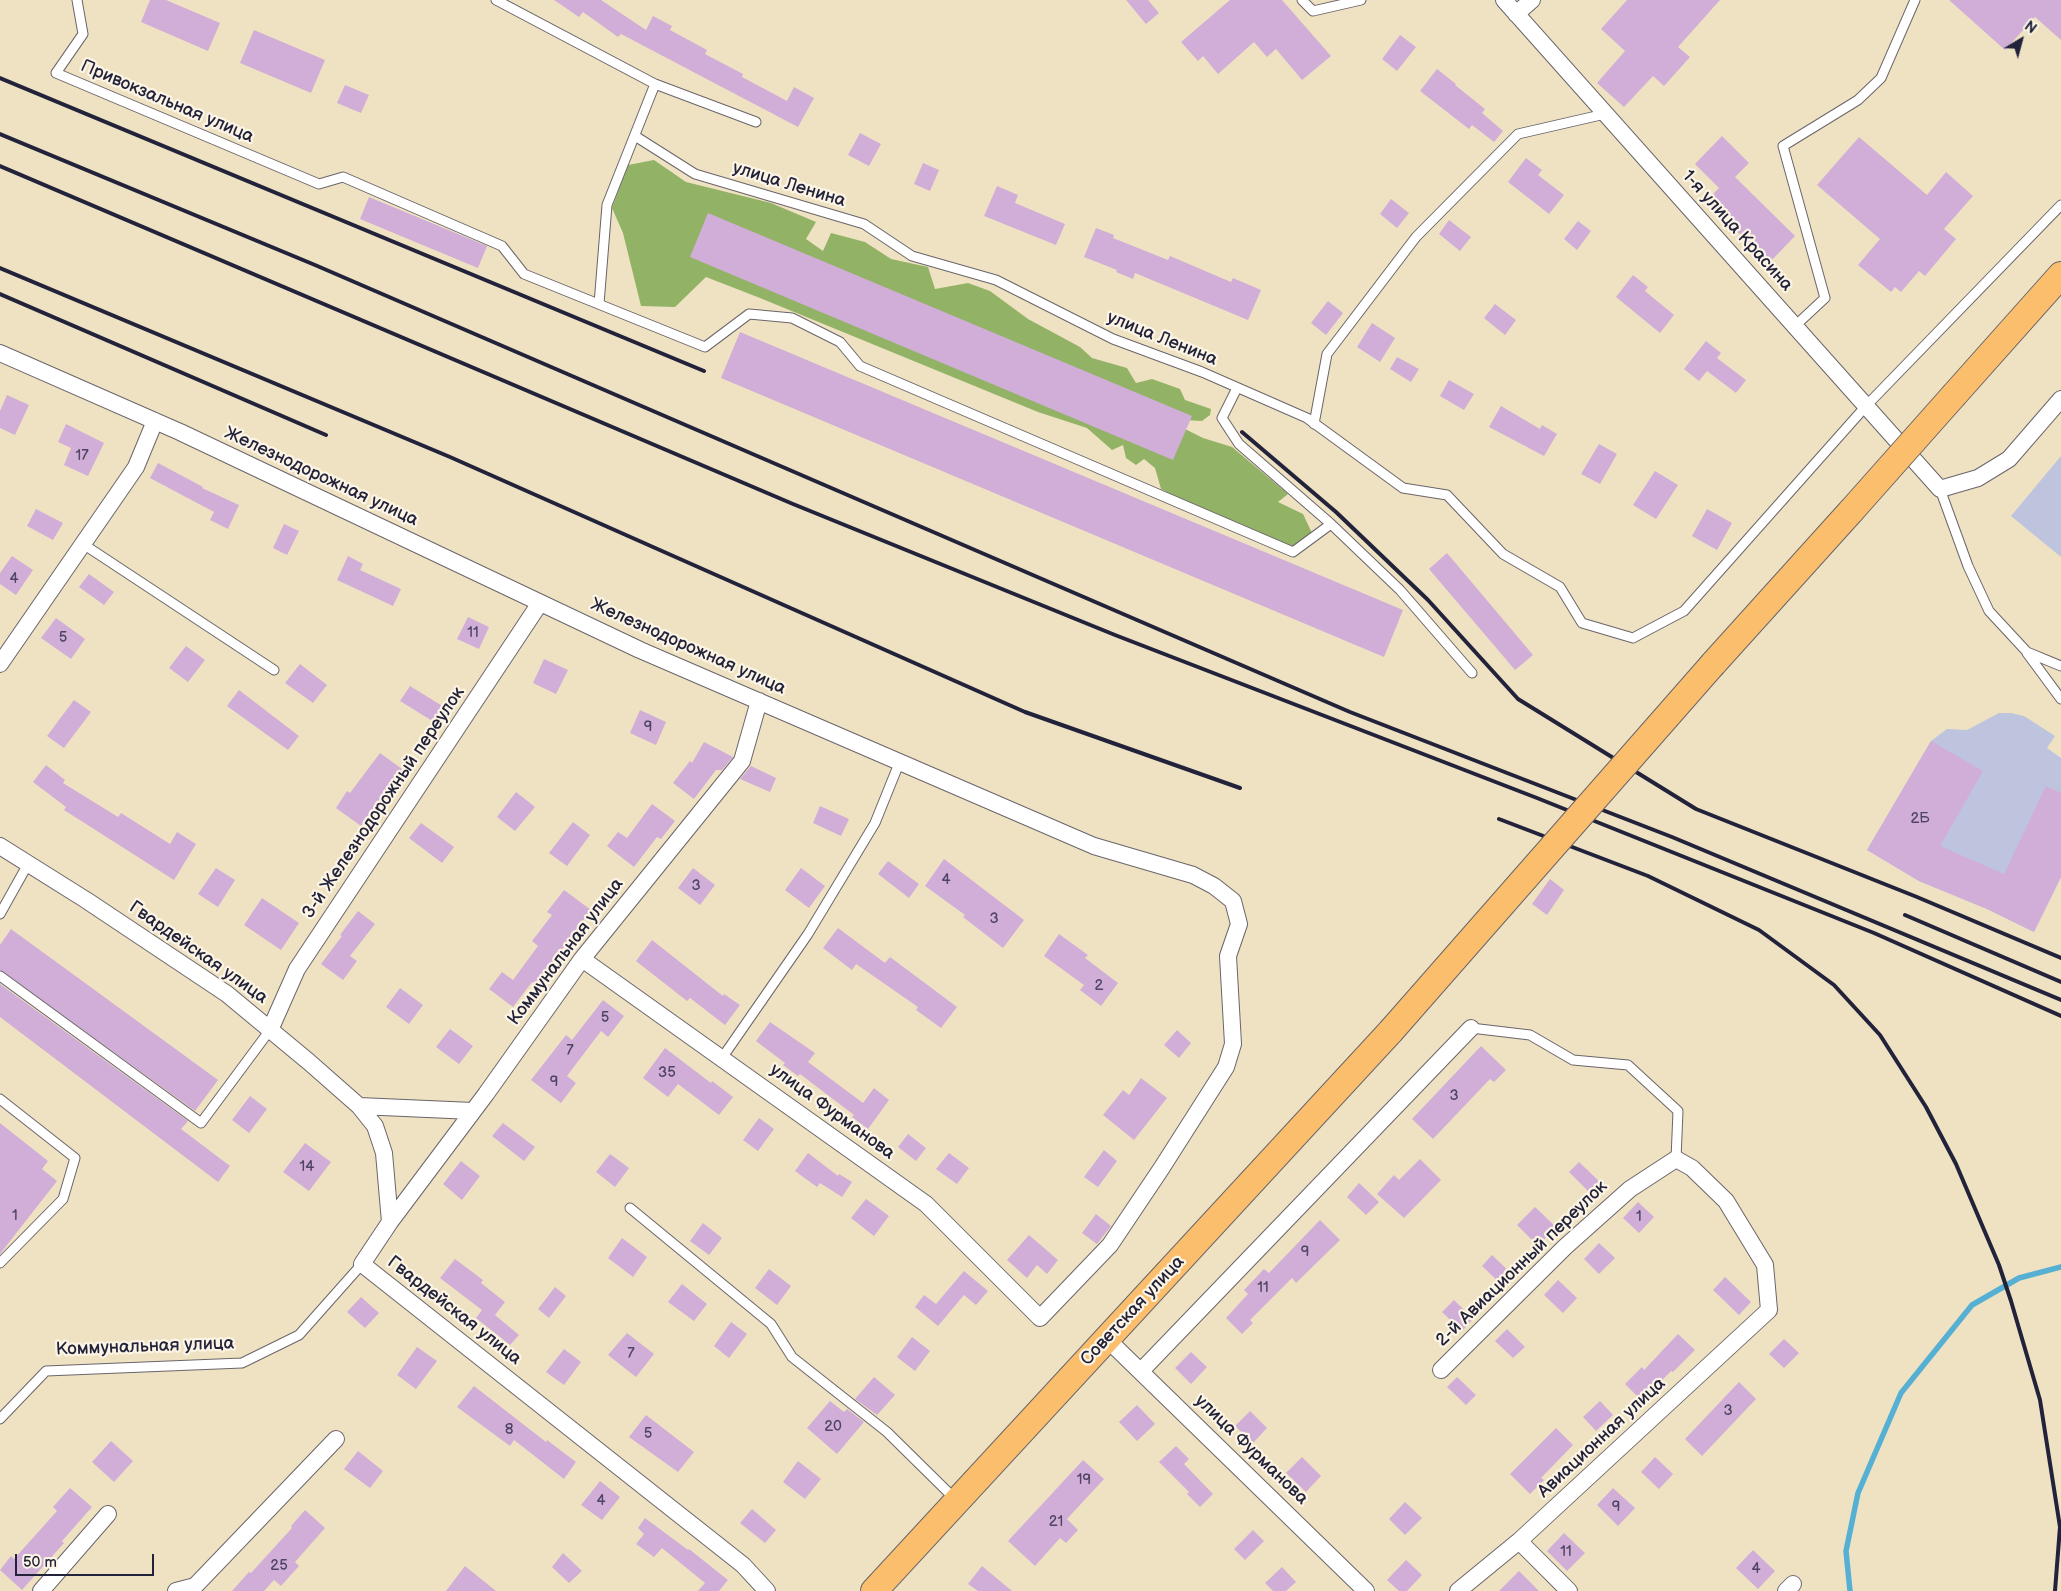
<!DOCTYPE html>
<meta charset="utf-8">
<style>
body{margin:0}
#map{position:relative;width:2061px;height:1591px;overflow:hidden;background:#efe2c2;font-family:"Balsamiq Sans",sans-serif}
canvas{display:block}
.north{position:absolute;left:1996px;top:15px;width:50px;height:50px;-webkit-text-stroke:4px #fcf5e5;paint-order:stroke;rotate:37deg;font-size:14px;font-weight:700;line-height:20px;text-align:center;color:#22223b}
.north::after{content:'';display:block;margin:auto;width:18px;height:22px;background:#22223b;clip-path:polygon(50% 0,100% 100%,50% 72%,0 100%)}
.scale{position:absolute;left:15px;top:1554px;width:139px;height:22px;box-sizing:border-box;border:2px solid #22223b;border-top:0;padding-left:6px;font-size:15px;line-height:18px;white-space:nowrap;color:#22223b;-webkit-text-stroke:4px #fcf5e5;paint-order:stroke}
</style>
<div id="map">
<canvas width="2061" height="1591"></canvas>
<div class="north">N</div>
<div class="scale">50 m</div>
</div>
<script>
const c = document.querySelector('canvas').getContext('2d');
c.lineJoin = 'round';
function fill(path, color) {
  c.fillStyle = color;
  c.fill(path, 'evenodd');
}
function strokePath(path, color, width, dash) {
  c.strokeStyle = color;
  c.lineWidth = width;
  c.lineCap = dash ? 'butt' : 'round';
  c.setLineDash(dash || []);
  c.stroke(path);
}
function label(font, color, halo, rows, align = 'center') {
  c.font = font + ' "Balsamiq Sans",sans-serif';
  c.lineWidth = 4.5;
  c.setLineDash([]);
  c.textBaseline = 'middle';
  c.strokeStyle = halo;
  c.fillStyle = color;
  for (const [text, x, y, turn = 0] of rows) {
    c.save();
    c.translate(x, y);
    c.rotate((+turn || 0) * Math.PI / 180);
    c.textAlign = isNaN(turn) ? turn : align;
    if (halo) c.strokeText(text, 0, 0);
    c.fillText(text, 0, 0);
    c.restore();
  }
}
const industrial = new Path2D(`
 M2061,456V557L2011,516Z
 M1999,713H2011L2024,716L2055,736L2047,748L2061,758V877L2034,932L1987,909L1919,881L1867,850L1931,741L1947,729L1967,730Z`);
const forest = new Path2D(`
 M654,160L686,182L771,203L816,222L806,239L823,251L831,233L865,242L891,259L928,267L935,289L968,283L990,291L1028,319L1080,347L1092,358L1127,368L1136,383L1152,379L1180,389L1185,400L1211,409L1210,415L1202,421L1184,420L1181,427L1203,438L1232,447L1288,494L1278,502L1303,514L1312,533L1289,552L1161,489L1155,468L1144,459L1136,465L1126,458L1123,445L1112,450L1087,428L1038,412L760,298L706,277L675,307L641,306L623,233L612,208L628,165Z`);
const stream = new Path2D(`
 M1850,1591L1846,1551L1858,1493L1901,1393L1972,1305L2019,1278L2061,1267`);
const building = new Path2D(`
 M150,0H166L220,23L208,51L141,22Z
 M554,0H601L646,30L653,16L672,26L670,30L707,50L705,54L743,74L742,77L787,101L794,87L814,98L798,127L621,34L618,37L583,12L579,17Z
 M1126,0H1148L1159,13L1146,24Z
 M1230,0H1282L1331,56L1302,80L1276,49L1267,57L1254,42L1218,74L1203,56L1198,61L1181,42Z
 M1627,0H1720L1678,47L1690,57L1664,86L1653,76L1624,107L1597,83L1625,51L1601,29Z
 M1949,0H2061V40L2035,17L2005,50Z
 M254,30L325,60L311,93L240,63Z
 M1400,35L1416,47L1397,71L1382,59Z
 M1437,69L1456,84L1455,85L1485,109L1482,113L1503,131L1494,142L1472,125L1469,129L1420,91Z
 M345,85L369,95L361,113L337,103Z
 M860,133L881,144L869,166L848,155Z
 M1722,136L1749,163L1735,177L1795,236L1769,263L1706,201L1719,188L1695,164Z
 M1859,137L1927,195L1946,172L1973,196L1944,229L1956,239L1925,276L1919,271L1901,292L1895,287L1891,292L1858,265L1880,239L1817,185Z
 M1526,158L1542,170L1538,175L1564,195L1549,214L1508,182Z
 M923,163L939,170L930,191L914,184Z
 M997,186L1018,195L1015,203L1065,224L1056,245L984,216Z
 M369,197L487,246L478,268L360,219Z
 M1391,199L1409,213L1397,228L1380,214Z
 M708,213L1192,416L1173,460L690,257Z
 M1449,220L1471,237L1460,251L1439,234Z
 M1578,221L1591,231L1577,250L1564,239Z
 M1096,228L1114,235L1113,238L1168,260L1170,256L1231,282L1233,278L1261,290L1248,320L1135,273L1133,279L1116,272L1117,270L1084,257Z
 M1633,275L1648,287L1645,291L1674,315L1660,333L1616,297Z
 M1328,301L1343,313L1326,335L1311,323Z
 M1495,304L1516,320L1505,335L1484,318Z
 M1372,323L1395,338L1380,362L1357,347Z
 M740,332L1403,610L1384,657L721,378Z
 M1706,341L1721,353L1717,358L1746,380L1736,393L1707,371L1699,381L1684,369Z
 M1397,357L1419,369L1411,382L1390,369Z
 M1449,380L1474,394L1464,410L1440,396Z
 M7,395L29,405L15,435L0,428V411Z
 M1501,406L1540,429L1542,425L1557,434L1544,456L1489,427Z
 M66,424L104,443L88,476L64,465L71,448L58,442Z
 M1599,444L1617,454L1600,484L1581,474Z
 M158,463L203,487L202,488L239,505L228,529L210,520L214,512L150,478Z
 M1655,471L1678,485L1656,519L1633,505Z
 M36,509L63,523L53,540L27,526Z
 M1707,509L1732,523L1717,550L1692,536Z
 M284,524L299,531L287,555L273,548Z
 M1447,553L1533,655L1515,670L1429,569Z
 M12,556L33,570L16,595L0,584V573Z
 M348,556L363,564L360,570L401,589L393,606L337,580Z
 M89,574L114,592L104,605L79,587Z
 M468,617L489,627L479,649L457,639Z
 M56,618L85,639L71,659L41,638Z
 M186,646L205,660L188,682L169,668Z
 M544,659L568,670L556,694L533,683Z
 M300,664L327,685L313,703L285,683Z
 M410,686L444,707L434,722L400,701Z
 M239,690L299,736L288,750L227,706Z
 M74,700L91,712L64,748L47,736Z
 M640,710L666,722L656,745L630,733Z
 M1931,741L1983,771L1940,846L2004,874L2046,786L2061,793V877L2034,932L1987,909L1919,881L1867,850Z
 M704,742L733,757L722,770H716L694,799L673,783L690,761L692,763Z
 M380,753L402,769L361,826L336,808L347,791L350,793Z
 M46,765L65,780L63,783L118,817L121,813L170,844L177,832L196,844L174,880L64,810L66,807L33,782Z
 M751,766L776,778L770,792L740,779Z
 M516,792L535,807L515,831L497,817Z
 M652,804L675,821L661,839L657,837L634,867L607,846L618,832L627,838Z
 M820,806L849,819L841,836L813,823Z
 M573,822L590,835L567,866L549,853Z
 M421,823L454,847L442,863L409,838Z
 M944,859L1024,920L1003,948L963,917L965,915L925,886Z
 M888,861L919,884L909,898L878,874Z
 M216,868L235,880L218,907L198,894Z
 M693,868L715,885L700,905L678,888Z
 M801,868L825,886L809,908L785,890Z
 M1550,879L1564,890L1547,915L1532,904Z
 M564,890L591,910L555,959L535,984L532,982L513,1007L489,989L502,972L513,980L538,946L532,941L552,915L547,912Z
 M262,898L299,923L281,950L244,925Z
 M358,911L375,924L350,956L357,961L343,980L321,964L342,936L340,935Z
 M838,928L885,963L890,957L957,1007L941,1028L916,1010L918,1007L856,964L852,970L823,948Z
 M11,929L218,1080L195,1111L0,970V945Z
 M1059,934L1088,955L1085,958L1118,983L1101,1006L1080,990L1084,985L1044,956Z
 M652,940L723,996L724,994L740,1005L725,1025L690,998L687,1001L636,961Z
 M0,984L188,1121L181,1129L230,1166L218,1182L0,1017Z
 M400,988L423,1005L409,1024L386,1007Z
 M603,1000L624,1016L608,1037L601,1031L567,1076L576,1083L561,1103L531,1080L566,1035L572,1040Z
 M770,1022L815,1053L808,1062L863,1103L874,1088L889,1100L868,1129L852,1117L854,1115L800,1074L798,1076L783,1065L785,1063L756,1041Z
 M450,1029L473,1046L459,1064L436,1047Z
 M1177,1030L1191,1043L1179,1058L1164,1045Z
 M1481,1046L1506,1070L1494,1082L1490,1079L1433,1139L1412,1119Z
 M665,1048L711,1083L712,1081L733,1097L719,1115L678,1084L668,1097L643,1078Z
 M1141,1078L1167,1098L1134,1140L1103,1115L1123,1090L1129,1095Z
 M250,1096L267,1109L249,1133L232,1120Z
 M759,1118L774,1129L758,1151L743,1140Z
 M0,1123L48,1161L42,1169L57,1181L0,1254Z
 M503,1123L535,1147L524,1161L492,1136Z
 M908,1134L926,1148L916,1161L898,1147Z
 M305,1143L331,1162L309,1191L283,1172Z
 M1104,1150L1117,1161L1098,1187L1084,1177Z
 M808,1153L838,1176L839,1174L852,1182L842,1197L820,1183L817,1187L795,1171Z
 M949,1153L969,1168L957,1184L936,1169Z
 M610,1154L629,1168L615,1187L596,1172Z
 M1420,1159L1441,1180L1404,1218L1377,1194L1394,1175L1399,1180Z
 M461,1161L480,1176L462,1200L443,1184Z
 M1579,1162L1601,1183L1591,1194L1569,1172Z
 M1359,1183L1379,1202L1366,1215L1347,1197Z
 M866,1199L889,1216L874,1236L851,1218Z
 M1638,1202L1654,1217L1639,1233L1623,1218Z
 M1535,1207L1556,1227L1538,1246L1517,1225Z
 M1096,1214L1111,1226L1097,1244L1082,1233Z
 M1320,1220L1340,1240L1296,1283L1292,1278L1250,1320L1253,1323L1242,1334L1226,1318L1248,1294L1244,1290L1264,1269L1269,1273Z
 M703,1223L722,1238L709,1255L690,1241Z
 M1029,1235L1058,1260L1047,1274L1037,1265L1027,1278L1007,1260Z
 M622,1238L647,1257L633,1277L608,1258Z
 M1599,1243L1615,1258L1599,1274L1584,1259Z
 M1492,1255L1514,1276L1504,1287L1482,1266Z
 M455,1259L483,1280L481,1283L505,1302L495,1315L519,1335L510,1345L476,1318L482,1310L440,1278Z
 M769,1269L791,1286L777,1305L755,1288Z
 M964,1271L988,1291L976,1305L964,1295L938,1326L915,1307L924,1295L936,1304Z
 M1725,1277L1751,1302L1739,1315L1713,1290Z
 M1558,1280L1577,1298L1563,1313L1544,1295Z
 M682,1284L707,1304L694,1321L668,1302Z
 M555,1287L566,1296L549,1318L538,1309Z
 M361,1297L379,1313L365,1328L347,1312Z
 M1454,1300L1473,1319L1462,1331L1442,1312Z
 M731,1322L747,1334L729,1358L714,1346Z
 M1507,1329L1525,1347L1513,1358L1495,1341Z
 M627,1333L654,1354L636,1377L608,1355Z
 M1678,1334L1695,1350L1673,1372L1671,1371L1642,1401L1625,1384L1642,1367L1644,1370Z
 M912,1337L930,1351L915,1371L897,1357Z
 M1784,1339L1799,1353L1784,1368L1769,1354Z
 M417,1347L437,1361L416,1389L397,1375Z
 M564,1349L581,1362L564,1385L546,1372Z
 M1191,1352L1207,1367L1191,1384L1175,1368Z
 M874,1377L895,1395L877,1415L855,1399Z
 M1457,1377L1476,1395L1466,1405L1447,1387Z
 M1739,1382L1756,1399L1702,1456L1685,1439Z
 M474,1386L546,1442L547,1440L576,1462L564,1479L514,1440L510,1446L457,1407Z
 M830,1401L844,1412L847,1409L864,1422L837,1454L807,1428Z
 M1600,1401L1613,1415L1596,1431L1583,1417Z
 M1137,1405L1155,1424L1137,1441L1119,1422Z
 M1250,1411L1267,1428L1253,1443L1235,1426Z
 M646,1415L694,1452L678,1472L629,1437Z
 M1556,1428L1573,1445L1541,1478L1544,1480L1530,1494L1510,1474Z
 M111,1441L133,1461L114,1482L92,1462Z
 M1176,1446L1189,1459L1184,1464L1213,1494L1200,1507L1187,1494L1189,1492L1159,1462Z
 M358,1451L383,1471L370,1488L344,1469Z
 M1302,1457L1321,1476L1306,1492L1286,1473Z
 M1655,1457L1673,1474L1659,1489L1641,1472Z
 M1083,1460L1104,1479L1067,1519L1078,1530L1066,1543L1060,1538L1035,1566L1008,1541Z
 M798,1461L821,1479L805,1499L783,1482Z
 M600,1481L620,1497L602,1520L581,1505Z
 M70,1488L92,1507L62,1541L64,1543L22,1590L0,1570L11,1556L14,1559L57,1511L53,1507Z
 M1613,1488L1635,1508L1618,1526L1597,1505Z
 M1405,1502L1422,1518L1405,1535L1389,1519Z
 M752,1509L776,1530L765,1543L740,1523Z
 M305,1510L325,1528L295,1562L299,1566L281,1586L274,1580L264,1591H232L249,1572L251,1573L292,1528L291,1526Z
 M645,1518L688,1550L689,1549L728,1580L719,1591H698L705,1583L662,1548L654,1557L636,1544L644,1534L638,1528Z
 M1253,1530L1264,1541L1245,1560L1234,1549Z
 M1564,1533L1585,1553L1567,1571L1547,1551Z
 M1753,1550L1775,1571L1758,1589L1736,1568Z
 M563,1553L582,1571L569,1583L552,1567Z
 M1406,1560L1422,1575L1407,1591H1399L1387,1580Z
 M465,1566L496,1591H446Z
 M982,1566L1012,1591H978L968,1584Z
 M1282,1567L1296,1582L1286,1591H1273L1265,1583Z
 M1519,1571L1539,1591H1499Z`);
const service = new Path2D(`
 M77,0L83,34L56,73L319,184L343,177L502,246L524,274L705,347L749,314L792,318L840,342L860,366L1293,552L1331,524
 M496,0L655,84L756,122
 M1302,0L1313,11L1361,0
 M635,136L695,174L864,224L912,256L996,280L1113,339L1202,372L1307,418L1403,488L1447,495L1503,554L1560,587L1582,623L1633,638L1684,611L1866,406L2061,205
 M599,304L607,205L655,84
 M1795,326L1825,298L1783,146L1858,100L1881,78L1915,0
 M1237,388L1222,418L1239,444L1331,524L1400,590L1472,673
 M1314,424L1327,354L1416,237L1518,134L1605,114
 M1940,489L1968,566L1989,611L2027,652L2061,666
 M83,544L274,670
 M2027,653L2061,699
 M0,914L28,864
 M0,976L201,1123L270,1030
 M1471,1028L1530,1035L1573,1060L1628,1065L1678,1111L1676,1159
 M722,1058L808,934L875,823L900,761
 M0,1099L75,1158L63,1199L0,1263
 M630,1208L771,1324L792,1357L887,1432L956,1500
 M0,1419L46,1371L242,1363L299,1335L362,1264`);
const minor = new Path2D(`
 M1504,0L1940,489L1978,478L2009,459L2061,399
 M1516,14L1532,0
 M0,353L180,432L640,650L1094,846L1193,875L1214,886L1233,901L1239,924L1228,956L1233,1044L1226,1067L1161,1169L1110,1245L1040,1318L926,1204L582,959
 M0,664L136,467L155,421
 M759,701L742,761L582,959L486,1094L390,1222L362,1264L743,1565L767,1591
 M0,846L86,900L227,994L309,1062L359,1106L375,1126L384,1153L390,1222
 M270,1030L297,969L540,603
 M359,1106L473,1111
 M1107,1339L1366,1591
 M1441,1370L1565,1247L1630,1189L1676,1159L1692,1168L1726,1201L1765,1265L1769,1310L1519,1541L1458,1591
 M1141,1371L1471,1028
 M1519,1541L1569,1591
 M41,1591L108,1514
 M176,1591L195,1586L336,1439
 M1786,1591L1793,1584`);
const primary = new Path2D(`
 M1955,394L2061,275
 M1713,664L1852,510
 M874,1591L1391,1031`);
const rail = new Path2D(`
 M0,78L704,371
 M0,134L315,265L1350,712L1672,837L2061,1000
 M0,166L793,504L1115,635L1537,798L1874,933L2061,1016
 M0,268L450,457L1025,712L1240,788
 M0,294L326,435
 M1242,432L1336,512L1428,600L1518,699L1696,809L1917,897L2061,958
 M1499,819L1648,876L1759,930L1834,985L1880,1035L1926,1107L1956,1164L1999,1265L2011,1301L2040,1400L2060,1527L2055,1591
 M1905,915L2061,982`);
const primaryBridge = new Path2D(`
 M1852,510L1955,394
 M1391,1031L1713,664`);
const numberNames = [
 ["17",82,456],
 ["4",14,579],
 ["11",473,633],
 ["5",63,638],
 ["9",648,727],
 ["2Б",1920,819],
 ["4",946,880],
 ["3",696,886],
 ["3",994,919],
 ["2",1099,986],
 ["5",605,1018],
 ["7",570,1051],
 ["35",667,1073],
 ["9",554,1082],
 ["3",1454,1096],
 ["14",307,1167],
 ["1",15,1216],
 ["1",1639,1217],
 ["9",1305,1252],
 ["11",1263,1288],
 ["7",631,1354],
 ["3",1728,1411],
 ["20",833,1427],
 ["8",509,1430],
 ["5",648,1434],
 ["19",1084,1480],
 ["4",601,1501],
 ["9",1616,1507],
 ["21",1056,1522],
 ["11",1566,1552],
 ["25",279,1566],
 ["4",1756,1569]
];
const streetNames = [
 ["Привокзальная улица",167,102,23],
 ["улица Ленина",789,185,17],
 ["1-я улица Красина",1737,231,48],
 ["улица Ленина",1162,339,22],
 ["Железнодорожная улица",321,477,25],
 ["Железнодорожная улица",688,647,24],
 ["3-й Железнодорожный переулок",384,803,-56],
 ["Коммунальная улица",566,952,-53],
 ["Гвардейская улица",198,953,35],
 ["улица Фурманова",832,1112,36],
 ["2-й Авиационный переулок",1522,1264,-44],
 ["Гвардейская улица",454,1311,38],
 ["Советская улица",1133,1311,-47],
 ["Коммунальная улица",145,1347,-2],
 ["Авиационная улица",1602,1438,-43],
 ["улица Фурманова",1251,1450,44]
];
fill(industrial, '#bec3de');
fill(forest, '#92b266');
strokePath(stream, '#56b0d3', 5.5);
fill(building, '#d1aed7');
strokePath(service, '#6a656a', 11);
strokePath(minor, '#6a656a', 18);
strokePath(primary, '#6a656a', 28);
strokePath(service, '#fff', 9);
strokePath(minor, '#fff', 16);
strokePath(primary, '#fabe6d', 26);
strokePath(rail, '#22223b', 4);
strokePath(primaryBridge, '#6a656a', 28, []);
strokePath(primaryBridge, '#fabe6d', 26);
label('15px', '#4e4562', null, numberNames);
label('18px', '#22223b', '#fcf5e5', streetNames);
</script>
